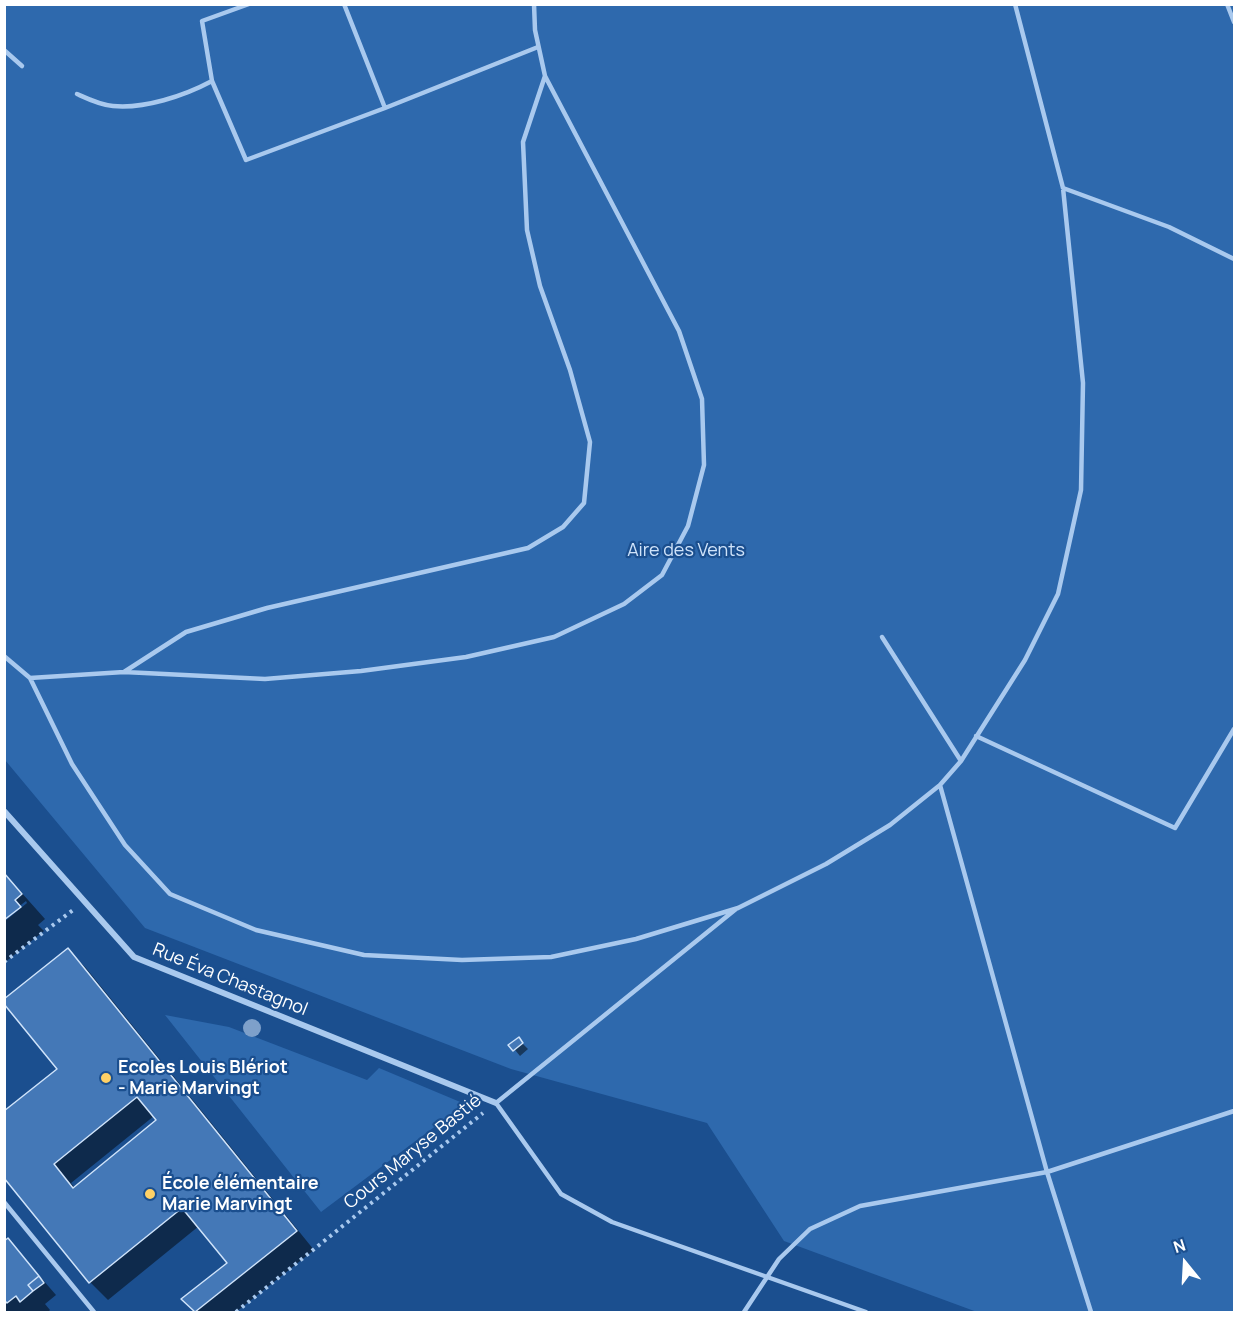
<!DOCTYPE html>
<meta charset="utf-8">
<style>
body{margin:0}
#map{position:relative;width:1239px;height:1317px;overflow:hidden;background:#1b4f8f;font-family:Manrope,sans-serif}
canvas{display:block}
.frame{position:absolute;inset:0;border:6px solid #fff;pointer-events:none}
.north{position:absolute;left:1155px;top:1233px;width:60px;height:60px;-webkit-text-stroke:4px #1b4f8f;paint-order:stroke;rotate:342deg;font-size:16px;font-weight:700;line-height:24px;text-align:center;color:#fff}
.north::after{content:'';display:block;margin:auto;width:21px;height:27px;background:#fff;clip-path:polygon(50% 0,100% 100%,50% 72%,0 100%)}
</style>
<div id="map">
<canvas width="1239" height="1317"></canvas>
<div class="frame"></div>
<div class="north">N</div>
</div>
<script>
const c = document.querySelector('canvas').getContext('2d');
c.lineJoin = 'round';
function fill(path, color) {
  c.fillStyle = color;
  c.fill(path, 'evenodd');
}
function strokePath(path, color, width, dash) {
  c.strokeStyle = color;
  c.lineWidth = width;
  c.lineCap = dash ? 'butt' : 'round';
  c.setLineDash(dash || []);
  c.stroke(path);
}
function label(font, color, halo, rows, align = 'center') {
  c.font = font + ' Manrope,sans-serif';
  c.lineWidth = 4.5;
  c.setLineDash([]);
  c.textBaseline = 'middle';
  c.strokeStyle = halo;
  c.fillStyle = color;
  for (const [text, x, y, turn = 0] of rows) {
    c.save();
    c.translate(x, y);
    c.rotate((+turn || 0) * Math.PI / 180);
    c.textAlign = isNaN(turn) ? turn : align;
    if (halo) c.strokeText(text, 0, 0);
    c.fillText(text, 0, 0);
    c.restore();
  }
}
const green = new Path2D(`
 M4,5H1234V1312H977L784,1241L707,1123L511,1069L145,928L5,760Z
 M165,1015L229,1027L367,1080L379,1068L465,1104L321,1212Z`);
const shadow = new Path2D(`
 M4,873L45,919L38,925L44,931L4,963V922L27,903L26,901L4,918Z
 M68,950L86,968L314,1250L236,1312H194L184,1299L229,1263L199,1226L108,1300L90,1282L4,1176L59,1069ZM154,1116L158,1121L75,1188L71,1183Z
 M518,1039L528,1049L520,1056L511,1045Z
 M4,1235L56,1295L45,1304L50,1310L48,1312H4Z`);
const building = new Path2D(`
 M4,873L22,894L15,900L21,907L4,920Z
 M68,948L297,1231L195,1312L181,1299L227,1263L182,1208L89,1283L4,1178V1111L57,1069L4,1004V999ZM137,1097L156,1120L73,1188L54,1164Z
 M519,1037L523,1043L513,1051L508,1045Z
 M8,1238L39,1276L28,1285L33,1291L20,1302L16,1296L7,1303L4,1300V1241Z
 M39,1276L44,1283L33,1291L28,1285Z`);
const path = new Path2D(`
 M4,962L73,910
 M236,1312L483,1113`);
const service = new Path2D(`
 M344,4L385,108L538,47
 M1227,4L1234,22
 M4,50L22,66
 M212,81L246,160L385,108
 M77,94C88,99 100,105 113,106C144,109 184,96 212,81L202,21L249,4
 M1063,188L1169,227L1234,259
 M882,637L961,761
 M4,656L30,678L72,764L125,845L170,894L256,930L364,955L462,960L551,957L636,939L738,908L826,864L890,825L940,785L961,761L1025,660L1058,594L1081,490L1083,383L1063,188L1015,4
 M124,672L186,632L267,608L528,548L563,527L584,503L590,442L570,370L540,286L527,230L523,142L545,76L535,30L534,4
 M30,678L124,672L265,679L361,671L466,657L554,637L624,604L662,575L688,526L704,465L702,399L679,331L545,76
 M976,736L1175,828L1234,729
 M940,785L1047,1172L1091,1312
 M736,909L496,1103L561,1194L612,1222L866,1312
 M4,1202L94,1312
 M744,1312L779,1259L810,1229L860,1206L1047,1172L1234,1111`);
const minor = new Path2D(`
 M4,811L134,957L496,1103`);
const trees = [
 [252,1028]
];
const markers = [
 [106,1078,6,"#ffd166"],
 [150,1194,6,"#ffd166"]
];
const parkNames = [
 ["Aire des Vents",686,551]
];
const streetNames = [
 ["Rue Éva Chastagnol",230,980,22],
 ["Cours Maryse Bastié",413,1152,-39]
];
const poiNames = [
 ["Ecoles Louis Blériot",118,1068],
 ["- Marie Marvingt",118,1089],
 ["École élémentaire",162,1184],
 ["Marie Marvingt",162,1205]
];
fill(green, '#2e69ad');
fill(shadow, '#0007');
fill(building, '#4478b7');
strokePath(building, '#cfe3fa', 1.5);
strokePath(path, '#a9c9ee', 4, [3, 4.5]);
strokePath(service, '#a9c9ee', 4.5);
strokePath(minor, '#a9c9ee', 6);
c.fillStyle = '#7ea0ca';
for (const [x, y] of trees) {
  c.beginPath();
  c.arc(x, y, 9, 0, 2 * Math.PI);
  c.fill();
}
for (const [x, y, r, color] of markers) {
  const dot = new Path2D();
  dot.arc(x, y, r, 0, 2 * Math.PI);
  c.fillStyle = color;
  c.fill(dot);
  strokePath(dot, '#1b4f8f', 2);
}
label('18px', '#cfe3fa', '#1b4f8f', parkNames);
label('18px', '#fff', '#1b4f8f', streetNames);
label('bold 18px', '#fff', '#1b4f8f', poiNames, 'left');
</script>
